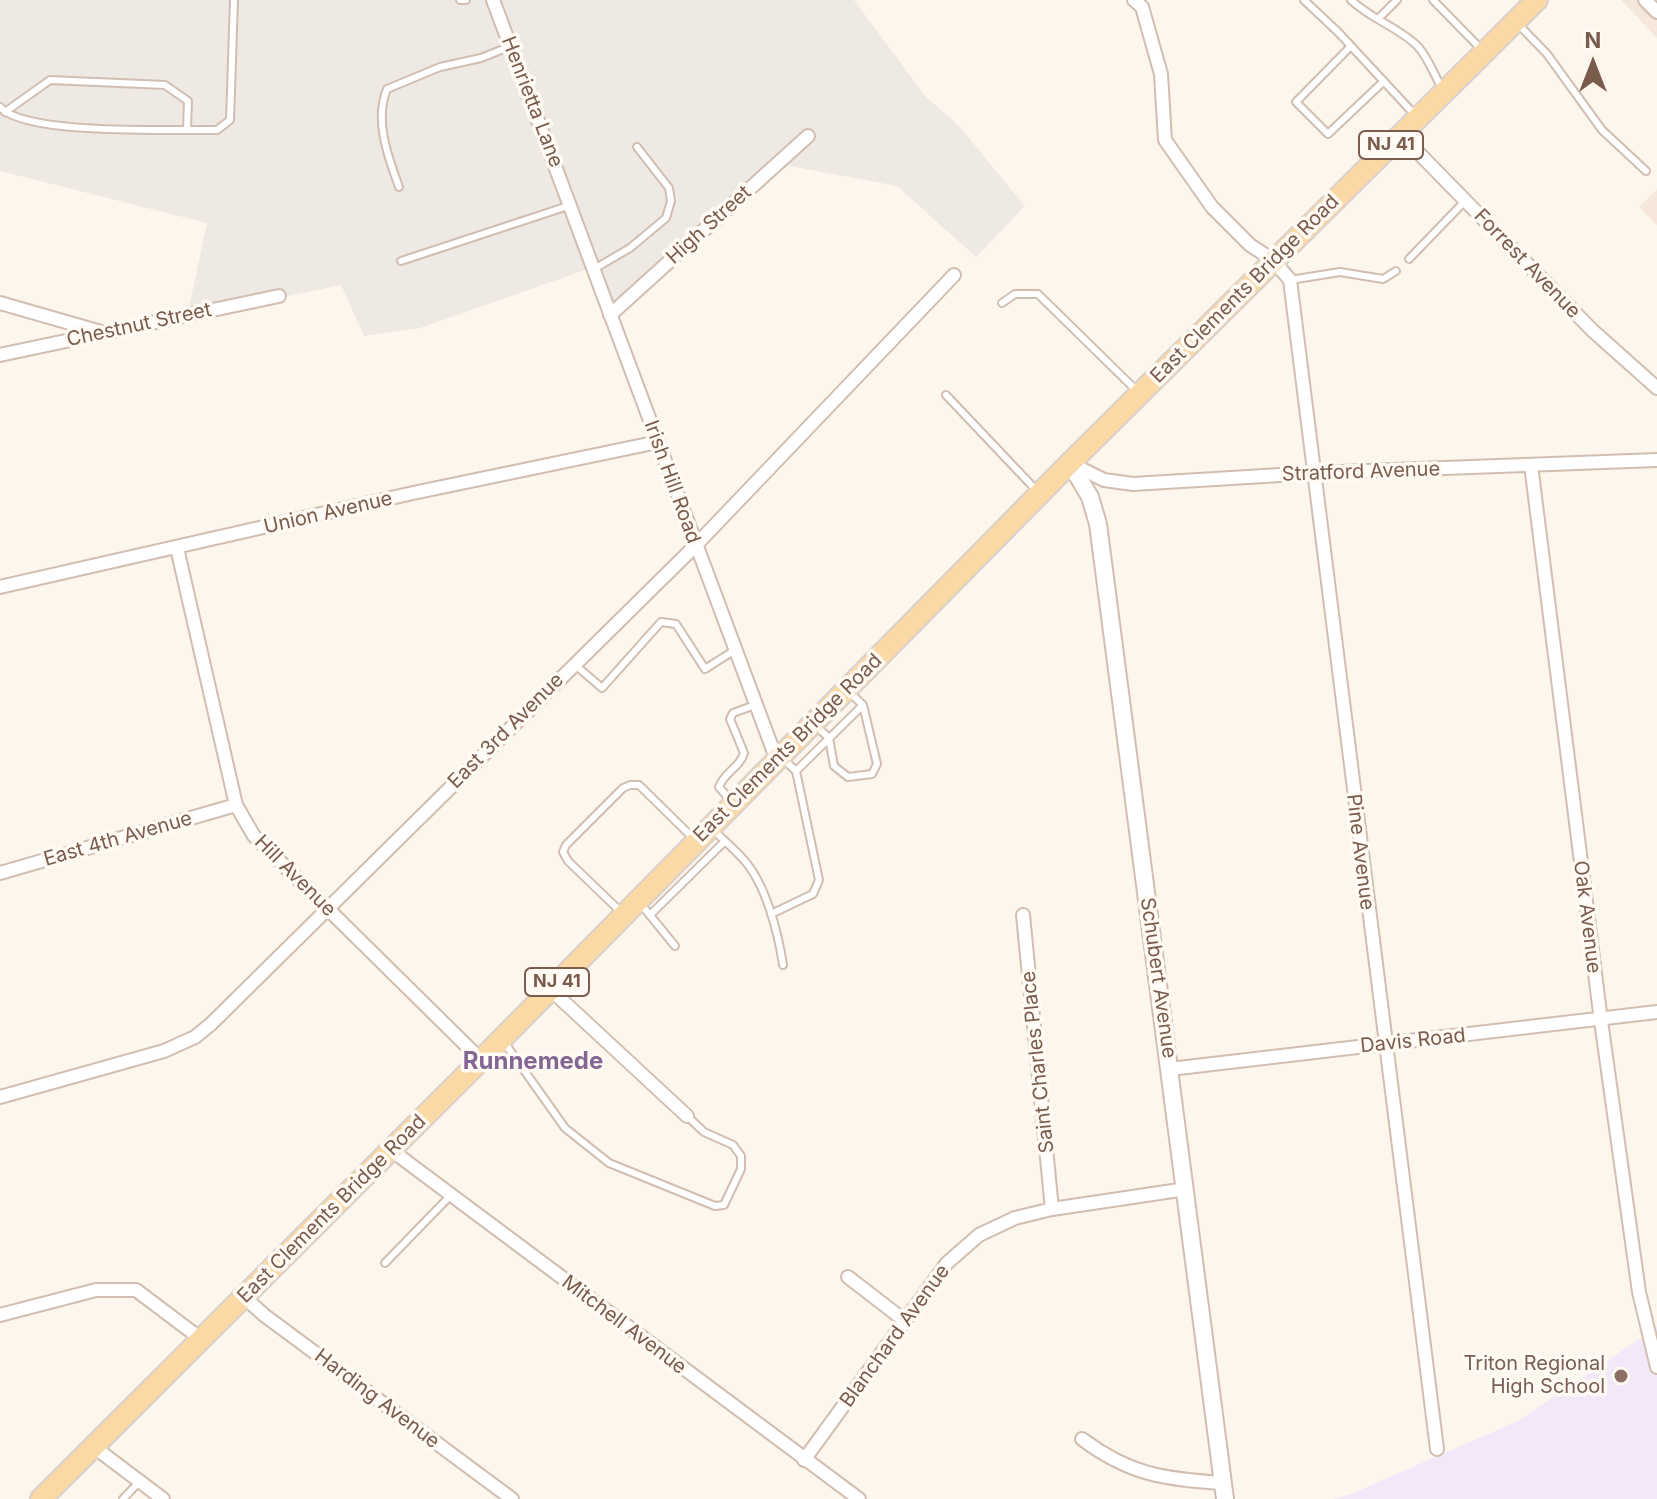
<!DOCTYPE html>
<style>
body{margin:0}
#map{position:relative;width:1657px;height:1499px;overflow:hidden;background:#fdf6ec;font-family:Inter,sans-serif}
canvas{display:block}
.north{position:absolute;left:1553px;top:24px;width:80px;height:80px;-webkit-text-stroke:6px #fffaf3;paint-order:stroke;rotate:0deg;font-size:22px;font-weight:700;line-height:32px;text-align:center;color:#7a5c4d}
.north::after{content:'';display:block;margin:auto;width:28px;height:36px;background:#7a5c4d;clip-path:polygon(50% 0,100% 100%,50% 72%,0 100%)}
</style>
<div id="map">
<canvas width="1657" height="1499"></canvas>
<div class="north">N</div>
</div>
<script>
const c = document.querySelector('canvas').getContext('2d');
c.lineJoin = 'round';
function fill(path, color) {
  c.fillStyle = color;
  c.fill(path, 'evenodd');
}
function strokePath(path, color, width, dash) {
  c.strokeStyle = color;
  c.lineWidth = width;
  c.lineCap = dash ? 'butt' : 'round';
  c.setLineDash(dash || []);
  c.stroke(path);
}
function label(font, color, halo, rows, align = 'center') {
  c.font = font + ' Inter,sans-serif';
  c.lineWidth = 7;
  c.setLineDash([]);
  c.textBaseline = 'middle';
  c.strokeStyle = halo;
  c.fillStyle = color;
  for (const [text, x, y, turn = 0] of rows) {
    c.save();
    c.translate(x, y);
    c.rotate((+turn || 0) * Math.PI / 180);
    c.textAlign = isNaN(turn) ? turn : align;
    if (halo) c.strokeText(text, 0, 0);
    c.fillText(text, 0, 0);
    c.restore();
  }
}
const residential = new Path2D(`
 M1621,0H1657V38Z
 M1657,189V225L1639,207Z`);
const industrial = new Path2D(`
 M0,0H854L926,97L958,125L1025,206L976,257L897,186L774,163L610,319L588,269L420,328L364,336L341,285L187,317L207,223L0,171Z`);
const education = new Path2D(`
 M1657,1327V1499H1333L1351,1494L1518,1421Z`);
const service = new Path2D(`
 M460,0H466
 M1304,0L1338,32L1415,115
 M1351,0C1370,18 1393,25 1413,42C1426,52 1434,75 1443,90
 M1433,0L1482,50
 M1379,18L1397,0
 M1518,24L1547,54L1602,130L1646,171
 M1351,46L1296,102L1328,134L1384,81
 M0,107C25,136 175,129 217,130L230,120L234,0
 M5,112L50,80L165,85L188,101L187,129
 M399,187C388,157 374,120 387,89L440,67L481,58L511,46
 M1409,259L1465,201
 M401,261L571,205
 M594,269L630,248L666,218L671,201L669,188L637,147
 M1290,280L1340,272L1383,279L1396,271
 M1002,303L1015,294H1038L1137,391
 M946,395L1037,491
 M574,664L602,688L661,622L676,624L705,669L735,650
 M815,725L829,738L834,766L848,777L872,774L877,764L863,705L849,692
 M796,771L863,705
 M730,800L719,787C724,772 740,768 744,753L730,719L733,713L755,705
 M712,829C723,839 734,849 744,860C766,885 778,932 783,965
 M640,903L675,946
 M621,912L568,861L563,852L566,845L623,788L630,785H639L693,838
 M651,914L725,841
 M771,914L813,894L819,880L796,771L782,758
 M504,1042L565,1128L609,1163L715,1206L724,1205L741,1169V1156L733,1145L704,1132L687,1116
 M385,1263L451,1195
 M123,1499L140,1481`);
const minor = new Path2D(`
 M493,0L776,758
 M1134,0L1142,7L1161,74L1165,140L1212,207L1250,245L1273,260L1290,280L1437,1449
 M1645,0L1657,12
 M1401,135L1592,330L1657,388
 M0,303L101,332
 M610,315L808,136
 M0,355L279,296
 M1070,463L1104,480L1133,484L1313,473L1657,460
 M1531,465L1601,1021L1639,1292L1657,1367
 M177,548L236,805L254,836L481,1060
 M0,587L413,493L658,442
 M0,873L236,805
 M1023,915L1052,1209
 M550,989L687,1116
 M1170,1069L1657,1012
 M0,1097L164,1051L195,1037L211,1024L695,546L954,275
 M391,1150L859,1499
 M848,1277L905,1321
 M244,1297L264,1315L512,1499
 M0,1315L96,1290H136L201,1339
 M1082,1439C1130,1475 1164,1479 1223,1483
 M94,1447L163,1499
 M804,1460L947,1263L979,1235L1015,1218L1052,1209L1186,1189`);
const tertiary = new Path2D(`
 M1070,463L1090,497L1098,524L1225,1499`);
const primary = new Path2D(`
 M41,1499L481,1060L1070,463L1537,0`);
const markers = [
 [1621,1376,8,"#8d6e63"]
];
const shields = [
 [1391,145,64],
 [557,982,64]
];
const shieldNames = [
 ["NJ 41",1391,145],
 ["NJ 41",557,982]
];
const streetNames = [
 ["Henrietta Lane",532,102,69],
 ["High Street",709,225,-42],
 ["Forrest Avenue",1527,264,46],
 ["East Clements Bridge Road",1245,289,-45],
 ["Chestnut Street",139,325,-12],
 ["Stratford Avenue",1361,472,-2],
 ["Irish Hill Road",672,482,70],
 ["Union Avenue",328,513,-13],
 ["East 3rd Avenue",506,731,-45],
 ["East Clements Bridge Road",788,748,-45],
 ["East 4th Avenue",118,839,-16],
 ["Pine Avenue",1360,852,83],
 ["Hill Avenue",295,876,45],
 ["Oak Avenue",1587,917,83],
 ["Schubert Avenue",1158,978,82],
 ["Davis Road",1413,1041,-6],
 ["Saint Charles Place",1038,1062,-96],
 ["East Clements Bridge Road",332,1209,-45],
 ["Mitchell Avenue",624,1325,37],
 ["Blanchard Avenue",895,1336,-54],
 ["Harding Avenue",377,1399,37]
];
const educationNames = [
 ["Triton Regional",1605,1364],
 ["High School",1605,1387]
];
const quarterNames = [
 ["Runnemede",533,1062]
];
fill(residential, '#f5e8da');
fill(industrial, '#efe9e4');
fill(education, '#f3e8fa');
strokePath(service, '#d1beb0', 10);
strokePath(minor, '#d1beb0', 16);
strokePath(tertiary, '#d1beb0', 20);
strokePath(primary, '#dad1cd', 24);
strokePath(service, '#fff', 6);
strokePath(minor, '#fff', 12);
strokePath(tertiary, '#fff', 16);
strokePath(primary, '#fbd9a5', 20);
for (const [x, y, r, color] of markers) {
  const dot = new Path2D();
  dot.arc(x, y, r, 0, 2 * Math.PI);
  c.fillStyle = color;
  c.fill(dot);
  strokePath(dot, '#fffaf3', 3);
}
for (const [x, y, w] of shields) {
  const box = new Path2D();
  box.roundRect(x - w / 2, y - 14, w, 28, 6);
  c.fillStyle = '#fffaf3';
  c.fill(box);
  strokePath(box, '#7a5c4d', 2);
}
label('bold 18px', '#7a5c4d', null, shieldNames);
label('20px', '#7a5c4d', '#fffaf3', streetNames);
label('20px', '#785e54', '#fffaf3', educationNames, 'right');
label('bold 24px', '#846695', '#fffaf3', quarterNames);
</script>
